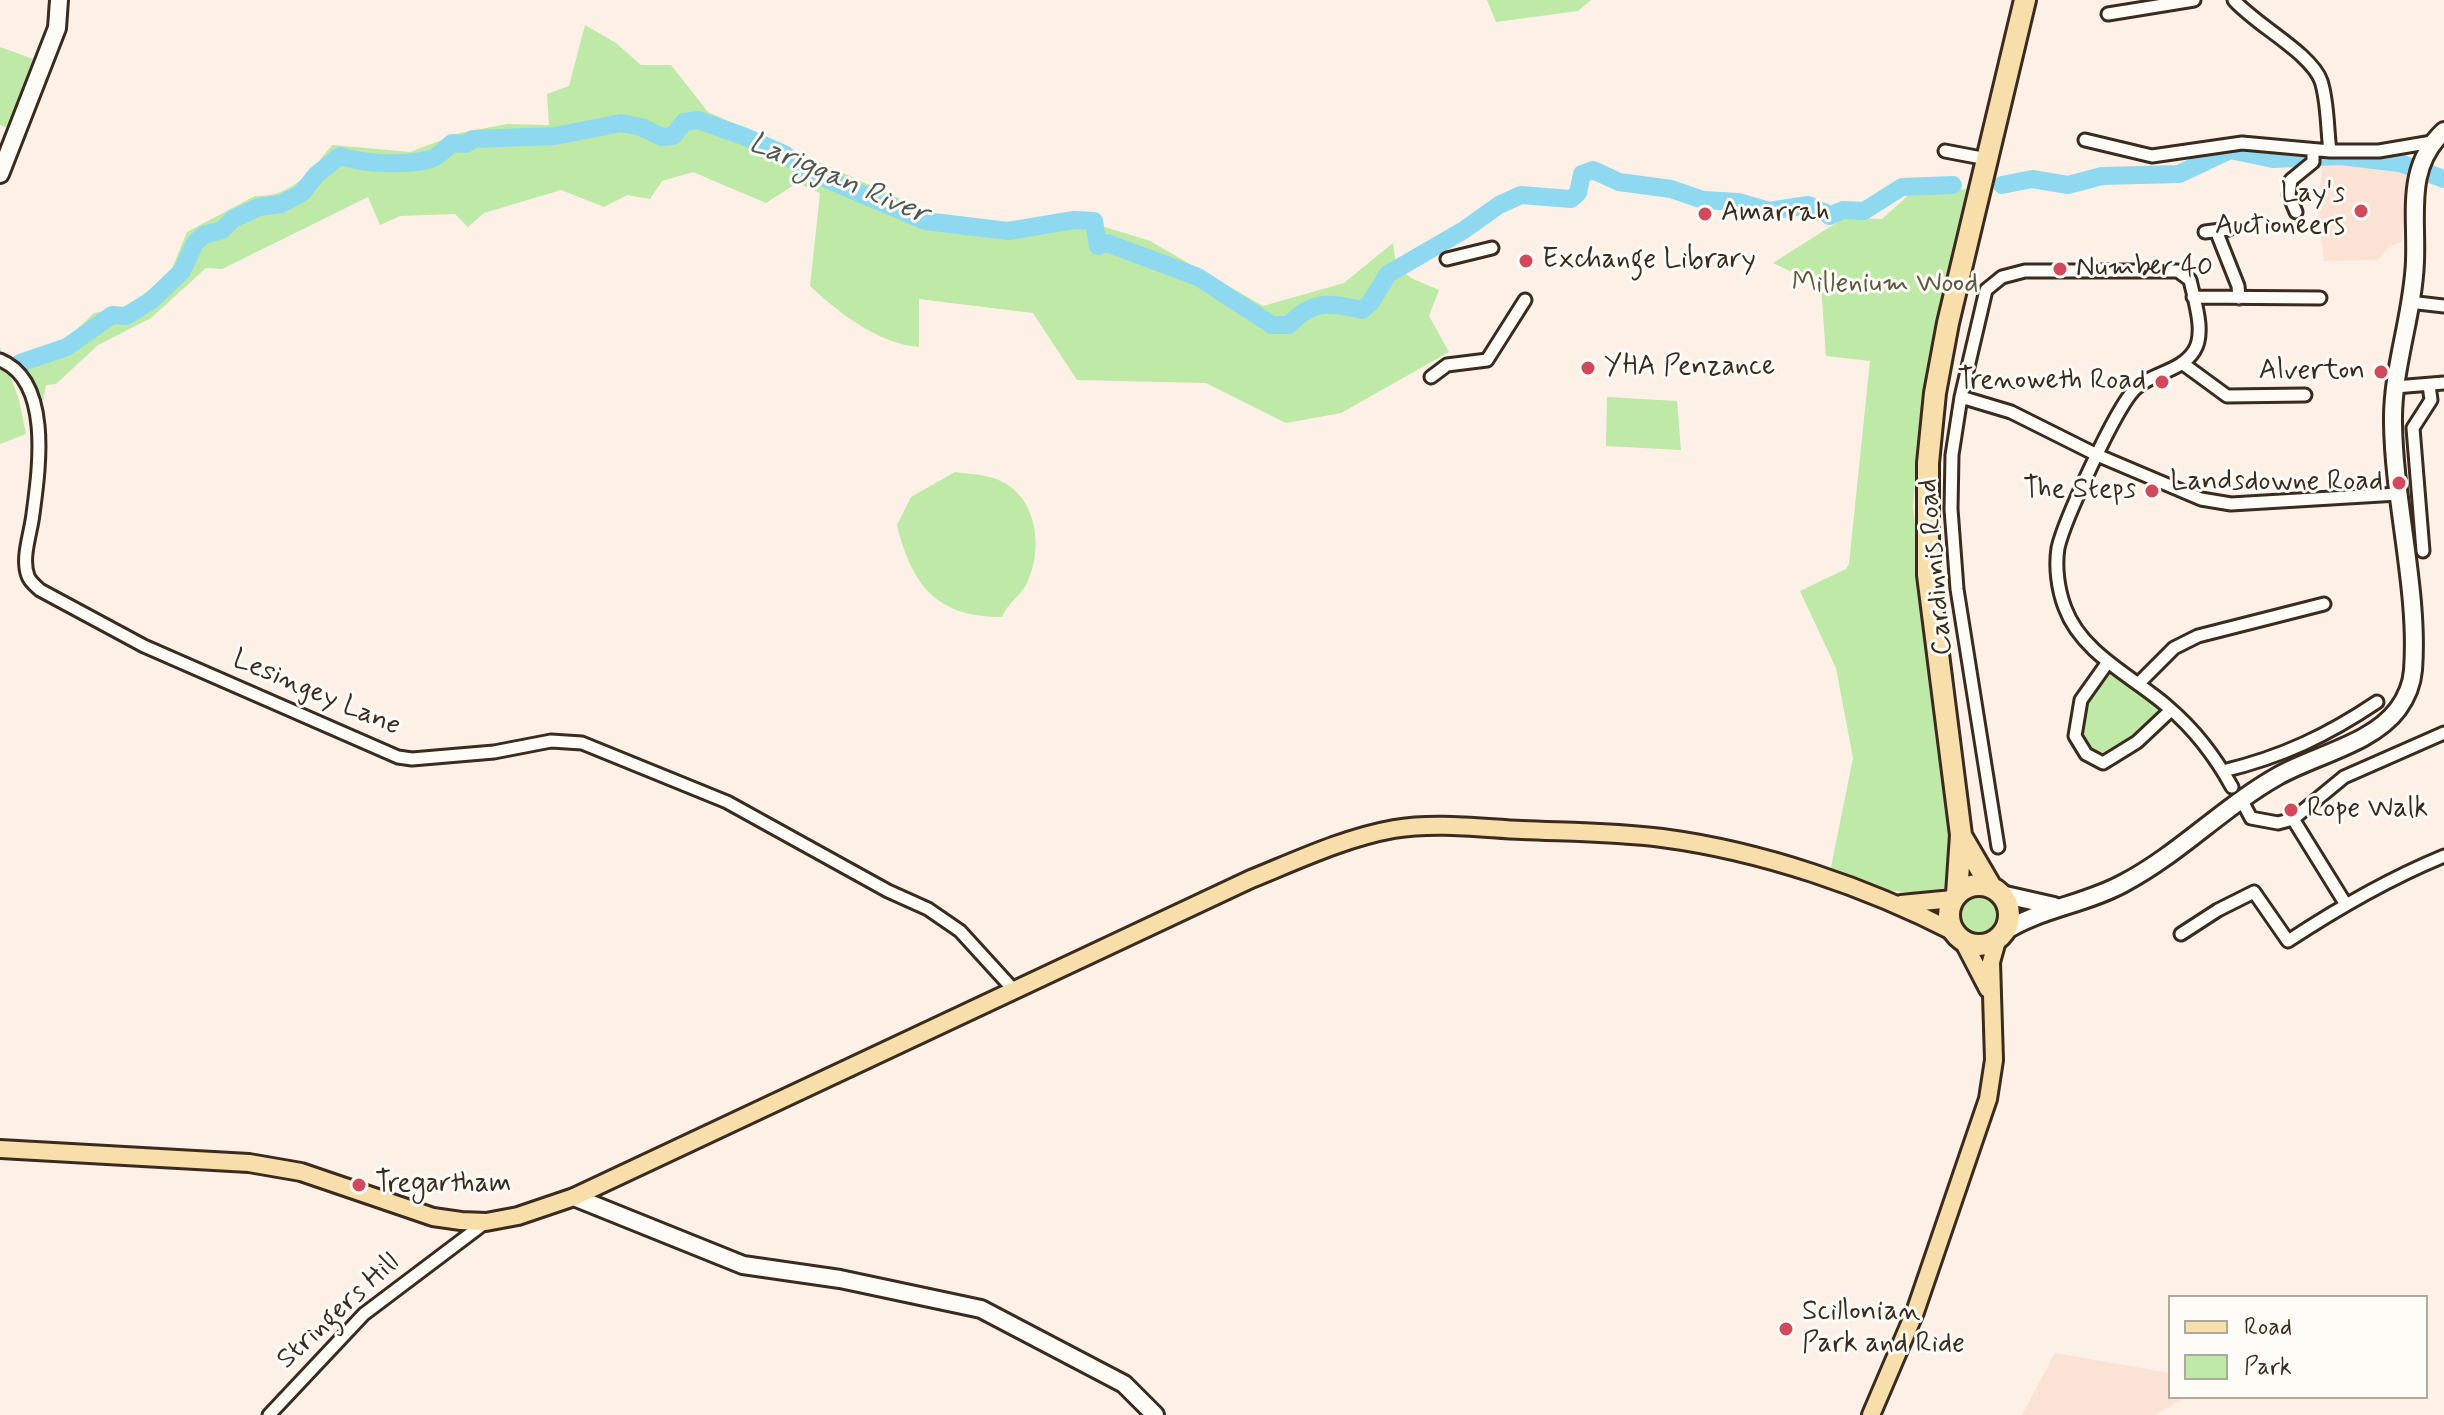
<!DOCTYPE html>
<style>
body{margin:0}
#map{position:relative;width:2444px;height:1415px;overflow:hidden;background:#fcf0e7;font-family:Mynerve,sans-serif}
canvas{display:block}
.legend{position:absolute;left:2168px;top:1295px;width:260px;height:104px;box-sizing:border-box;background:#fdfcf7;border:2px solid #afa8a0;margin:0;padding:10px 14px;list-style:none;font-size:24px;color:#3b2a1e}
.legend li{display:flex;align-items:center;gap:16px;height:40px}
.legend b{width:40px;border:2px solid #afa8a0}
</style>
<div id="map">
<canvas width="2444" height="1415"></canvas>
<ul class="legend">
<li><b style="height:10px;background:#f8deab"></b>Road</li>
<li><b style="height:22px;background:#bee9a6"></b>Park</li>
</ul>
</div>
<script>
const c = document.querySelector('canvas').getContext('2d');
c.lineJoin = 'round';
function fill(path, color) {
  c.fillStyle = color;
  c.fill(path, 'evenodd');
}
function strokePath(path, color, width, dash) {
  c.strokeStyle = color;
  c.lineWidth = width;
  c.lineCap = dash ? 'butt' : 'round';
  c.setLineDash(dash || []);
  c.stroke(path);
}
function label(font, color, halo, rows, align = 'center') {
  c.font = font + ' Mynerve,sans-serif';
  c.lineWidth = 6;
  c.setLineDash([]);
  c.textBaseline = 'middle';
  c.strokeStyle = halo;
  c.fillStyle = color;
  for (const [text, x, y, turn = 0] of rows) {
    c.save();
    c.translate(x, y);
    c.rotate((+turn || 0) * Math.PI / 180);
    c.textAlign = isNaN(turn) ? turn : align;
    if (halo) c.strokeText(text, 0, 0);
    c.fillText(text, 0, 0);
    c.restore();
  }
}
const built = new Path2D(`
 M2323,159L2408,171L2402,242L2389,247L2378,260L2324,261L2318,212Z
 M2055,1353L2170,1373V1397H2187L2155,1415H2022Z`);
const green = new Path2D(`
 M1487,0H1591L1578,11L1496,22Z
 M585,25L616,43L641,65H671L708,112L936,215L1007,224L1064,214L1150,241L1263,306L1344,283L1393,243L1396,265L1411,278L1439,290L1429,316L1449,352L1341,413L1286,423L1206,383L1077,380L1033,313L919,299V347C879,344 839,313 810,286L820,193L797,183L766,203L693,172L662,181L650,199L627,195L604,207L561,190L484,213L468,227L455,214L400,216L380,225L368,197L222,269L206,268L151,318L98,345L56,384L46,385L43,401L38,389L14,357L61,345L94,313L129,307L171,271L187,232L255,196C293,197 311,171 332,145L410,152L460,133L507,124L549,125L547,94L569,86Z
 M0,47L33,59L7,128L0,125Z
 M1970,189L1919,435L1913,507L1953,836L1947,887C1907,902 1869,884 1830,872L1853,758L1836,668L1800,591L1846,569L1849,564L1870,361L1826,356L1821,286L1773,263L1844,218L1882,219L1912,192Z
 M0,347L19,400L26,434L0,444Z
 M1607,397L1677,401L1681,450L1606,446Z
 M955,472C967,474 981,474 993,478C1036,491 1045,546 1027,583C1021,596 1008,602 1002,617C937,617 912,586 897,525L911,497Z
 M2106,668L2162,709L2161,715L2122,746L2105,755L2092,751L2080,736L2086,695Z
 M1957 914a23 23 0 1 1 46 0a23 23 0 1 1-46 0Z`);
const river = new Path2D(`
 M2002,185L2032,179L2068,185L2102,176L2179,174L2230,150L2273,159L2340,156L2400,163L2444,179
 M1829,216L1843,210L1864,211L1902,187L1953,185
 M20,363L67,347L112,315L126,316L152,300L182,271L195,243L204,235L222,230L233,219L259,207L281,204L302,193L316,175L340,156C365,164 405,166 431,159C438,157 446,148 452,143L466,144L473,139L555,136L621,123L641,127L662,137L673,136L684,122L698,120L743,136L784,154L810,172L925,221L1008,231L1074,220L1094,221L1098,246L1107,243L1198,277L1272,325H1289C1313,299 1330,303 1362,310L1371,302L1388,274L1464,230L1499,205L1521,195L1571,199L1578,193L1582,174L1593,170L1619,182L1671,189L1703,200L1738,202L1769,211L1808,205L1826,213`);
const street = new Path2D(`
 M2234,0C2257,26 2311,53 2321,81C2328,102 2327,129 2330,151
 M2108,14L2194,0
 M2085,140L2152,156L2242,143L2330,151H2379L2432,142
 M1945,151L1987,159
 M2296,212L2289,195L2291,180L2313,162V151
 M2205,232L2229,229
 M2217,233L2238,286L2239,298
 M1447,259L1492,248
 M2193,297L2320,298
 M2409,302L2444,306
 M0,360C52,381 39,469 33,514C31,533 21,558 28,576C30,582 36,586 40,590L144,646L398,757L412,759L494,752L551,741L582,743L727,802L888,891L928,909L960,931L1012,988
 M2182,363L2227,396L2305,395
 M1431,377L1447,365L1487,360L1525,300
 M2395,387L2444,383
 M1961,397L2011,412L2097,455L2201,499L2231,504L2398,494
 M2423,551L2413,428L2431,400L2429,385
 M2108,662L2081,700L2075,736L2086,754L2103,763L2137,742L2171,710
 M2139,683L2174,648L2198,636L2324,604
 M2223,771C2282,757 2328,735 2377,702
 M2242,801L2251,818L2278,823L2293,819L2344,777L2444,733
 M2293,819L2345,903
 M1998,847L1957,589L1951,509L1952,455L1961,397L1986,290L2002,277L2025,271H2178L2190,280C2194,299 2206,333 2194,351C2181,372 2150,373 2134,390C2115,410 2064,521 2058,548C2055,567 2058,590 2065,608C2082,654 2134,677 2168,707C2194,729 2216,758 2232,787
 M2181,934L2218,910L2254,892L2288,941C2338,908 2388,879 2444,856
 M269,1415L364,1314L486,1222`);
const secondary = new Path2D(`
 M0,174L57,28L59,0
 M2001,894L2054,906
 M2002,933C2040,908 2084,905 2124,883C2179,854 2223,807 2278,776C2315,755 2372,744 2398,709C2406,698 2412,683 2413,670C2419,592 2394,503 2393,423C2392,368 2413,316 2415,261C2417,214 2405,167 2444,131
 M574,1197L743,1265L840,1279L981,1309L1124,1384L1155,1415`);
const primary = new Path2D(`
 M1901,904L1953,899
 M1962,939L1988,989
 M0,1149L249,1163L301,1172L433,1217L461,1221L486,1222L518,1216L574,1197L1251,879C1298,860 1344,838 1394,829C1436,822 1480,828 1522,830C1568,832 1615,832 1662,838C1761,851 1867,887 1956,933
 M1871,1415L1915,1312L1988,1099L1994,1060L1991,962L1998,937`);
const highway = new Path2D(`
 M1963,839L1991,887
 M1949 915a30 30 0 1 1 60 0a30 30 0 1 1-60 0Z
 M1957,894L1961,835L1928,575V463L1935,393L1948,323L2025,0`);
const markers = [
 [2361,211,8,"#d1495b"],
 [1705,214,8,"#d1495b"],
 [1526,261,8,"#d1495b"],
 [2060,269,8,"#d1495b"],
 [1588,368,8,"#d1495b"],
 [2381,372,8,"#d1495b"],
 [2162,382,8,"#d1495b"],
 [2399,483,8,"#d1495b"],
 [2152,491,8,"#d1495b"],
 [2291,810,8,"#d1495b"],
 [359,1185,8,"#d1495b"],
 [1786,1329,8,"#d1495b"]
];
const poiNames = [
 ["Lay's",2345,195,"right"],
 ["Auctioneers",2345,227,"right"],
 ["Amarrah",1721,214],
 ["Exchange Library",1542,261],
 ["Number 40",2076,269],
 ["YHA Penzance",1604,368],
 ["Alverton",2365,372,"right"],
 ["Trenoweth Road",2146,382,"right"],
 ["Landsdowne Road",2383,483,"right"],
 ["The Steps",2136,491,"right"],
 ["Rope Walk",2307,810],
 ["Tregartham",375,1185],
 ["Scillonian",1802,1313],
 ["Park and Ride",1802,1345]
];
const parkNames = [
 ["Millenium Wood",1885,285]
];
const streetNames = [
 ["Cardinnis Road",1937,567,-95],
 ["Lesingey Lane",316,694,23],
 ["Stringers Hill",339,1312,-43]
];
const waterNames = [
 ["Lariggan River",838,180,23]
];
fill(built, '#fae2d4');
fill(green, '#bee9a6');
strokePath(river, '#8ed9ef', 18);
strokePath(street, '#3b2a1e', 17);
strokePath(secondary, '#3b2a1e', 22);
strokePath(primary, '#3b2a1e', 22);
strokePath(highway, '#3b2a1e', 26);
strokePath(street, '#fdfcf7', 11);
strokePath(secondary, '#fdfcf7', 16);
strokePath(primary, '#f8deab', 16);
strokePath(highway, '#f8deab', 20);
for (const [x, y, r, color] of markers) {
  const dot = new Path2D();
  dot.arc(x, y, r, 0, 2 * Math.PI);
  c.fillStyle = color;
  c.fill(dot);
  strokePath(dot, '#fdfcf7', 3);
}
label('28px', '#3b2a1e', '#fdfcf7', poiNames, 'left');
label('28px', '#5c5a40', '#fdfcf7', parkNames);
label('28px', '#3b2a1e', '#fdfcf7', streetNames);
label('italic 30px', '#505652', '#fdfcf7', waterNames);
</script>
